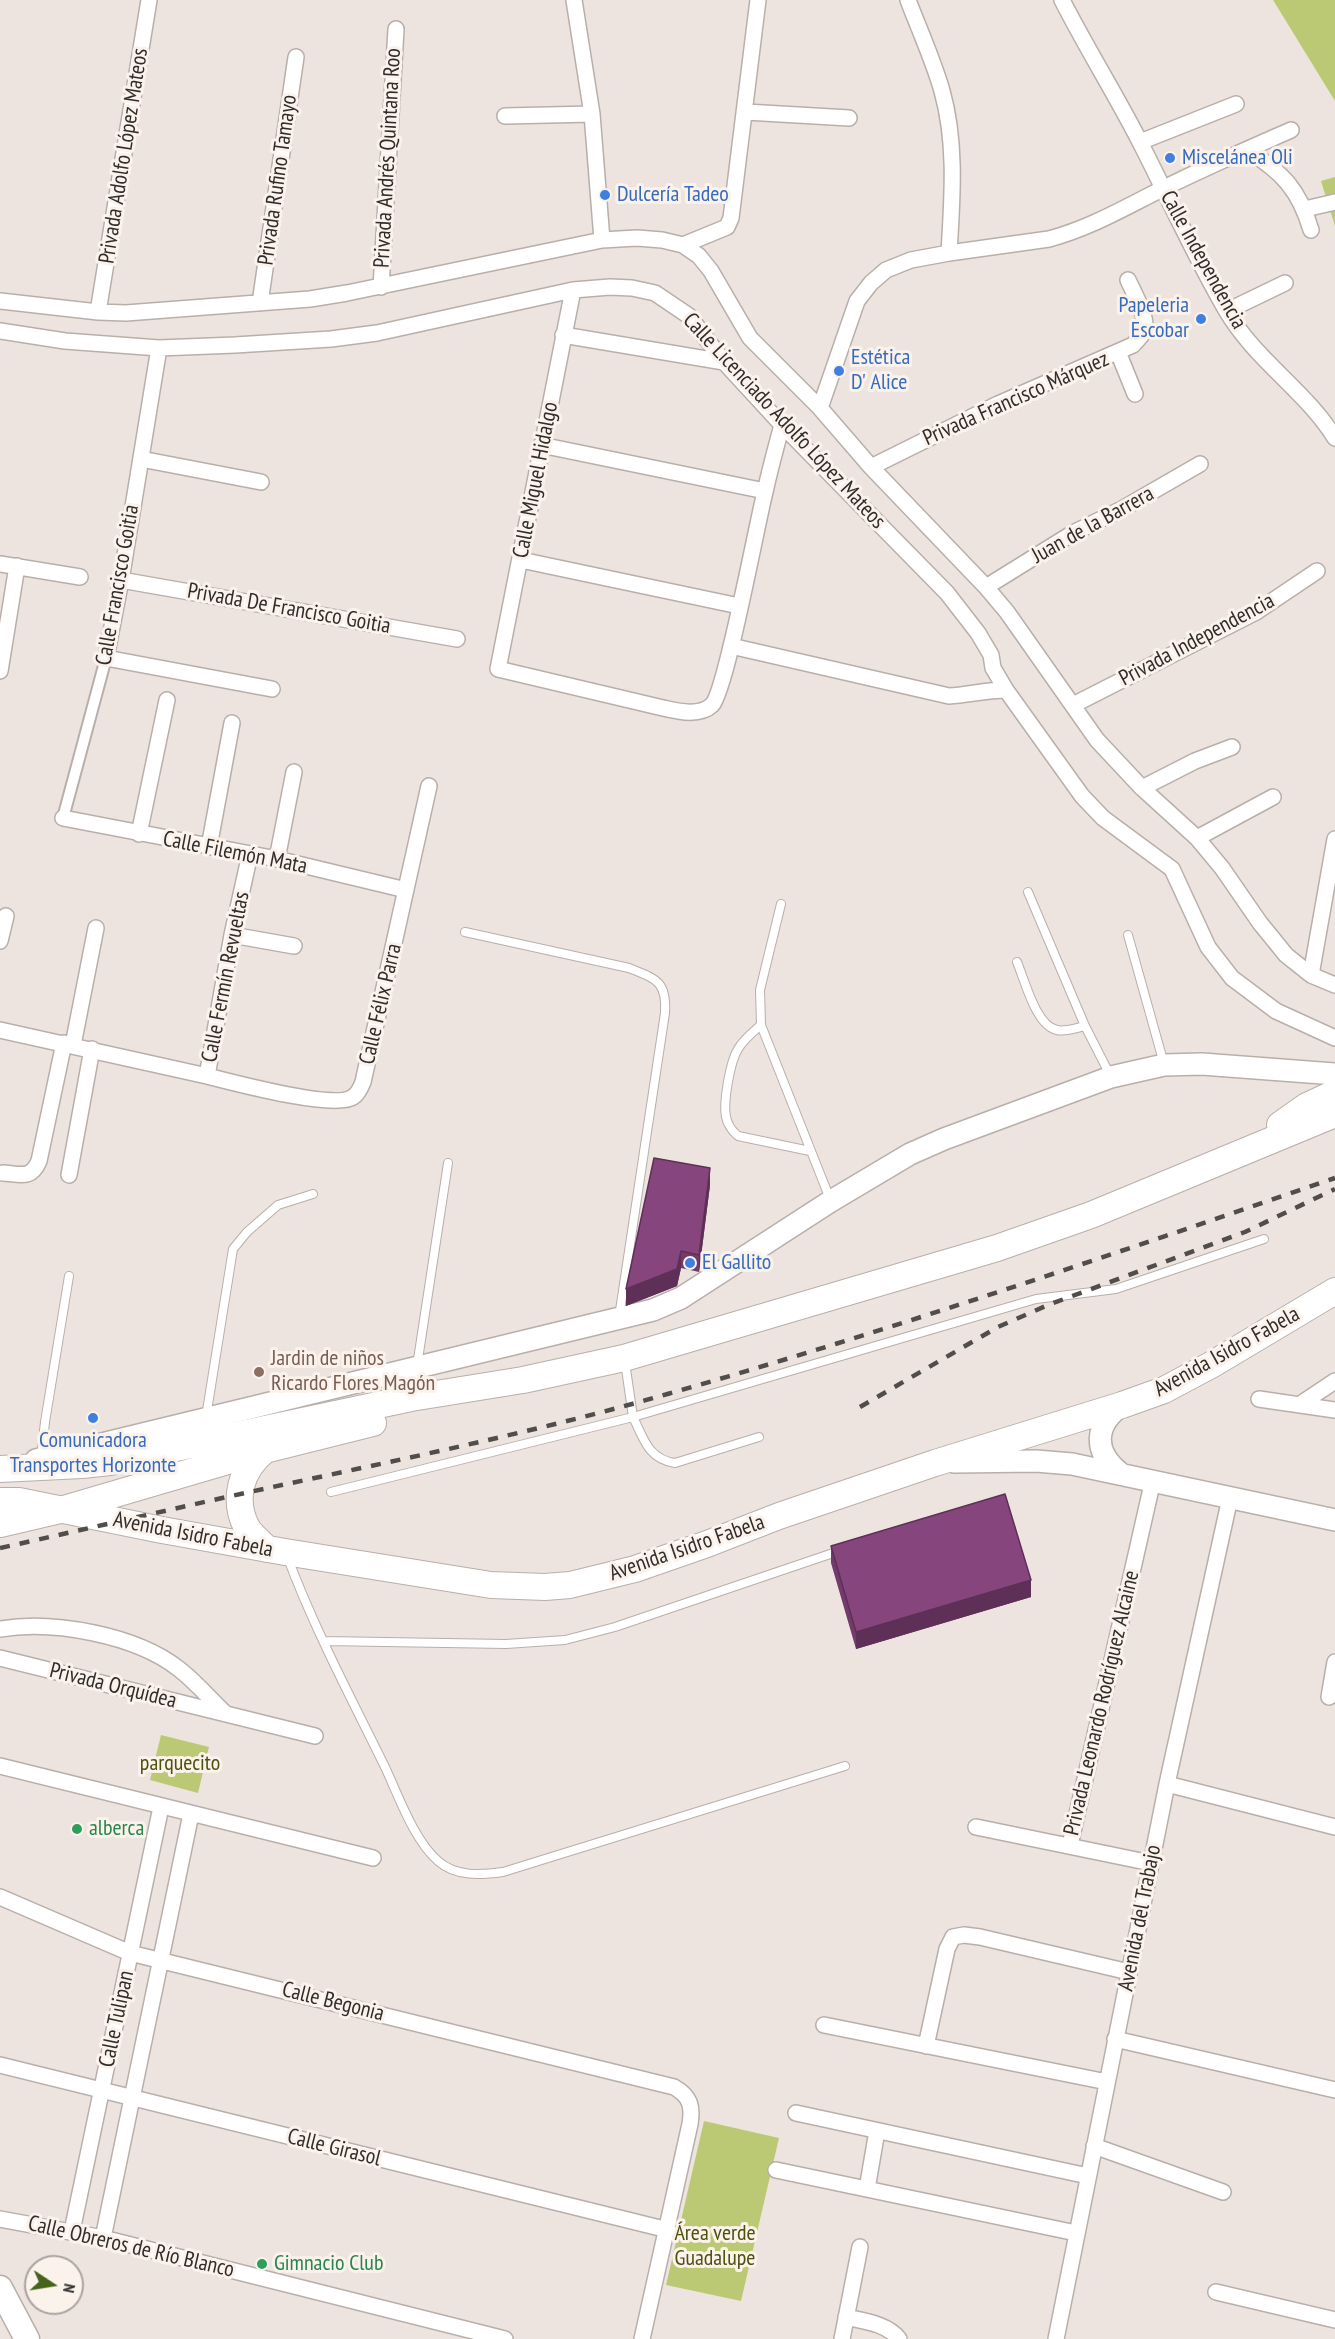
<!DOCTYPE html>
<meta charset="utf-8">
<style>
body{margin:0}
#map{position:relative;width:1335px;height:2339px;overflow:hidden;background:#ede4df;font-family:"PT Sans Narrow",sans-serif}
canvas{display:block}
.north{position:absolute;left:24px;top:2255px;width:60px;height:60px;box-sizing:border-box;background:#fbf2ec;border:2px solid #aaa39f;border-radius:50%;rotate:102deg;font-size:16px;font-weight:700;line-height:24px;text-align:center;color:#302d2b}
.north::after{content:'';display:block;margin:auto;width:21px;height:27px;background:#456419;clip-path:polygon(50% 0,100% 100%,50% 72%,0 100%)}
</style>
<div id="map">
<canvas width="1335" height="2339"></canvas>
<div class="north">N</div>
</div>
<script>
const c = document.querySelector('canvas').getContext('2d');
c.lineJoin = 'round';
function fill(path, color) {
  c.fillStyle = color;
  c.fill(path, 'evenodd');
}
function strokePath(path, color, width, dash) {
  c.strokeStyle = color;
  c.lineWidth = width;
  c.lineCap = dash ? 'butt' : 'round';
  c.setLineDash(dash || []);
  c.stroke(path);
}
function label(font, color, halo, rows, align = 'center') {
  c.font = font + ' "PT Sans Narrow",sans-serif';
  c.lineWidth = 6;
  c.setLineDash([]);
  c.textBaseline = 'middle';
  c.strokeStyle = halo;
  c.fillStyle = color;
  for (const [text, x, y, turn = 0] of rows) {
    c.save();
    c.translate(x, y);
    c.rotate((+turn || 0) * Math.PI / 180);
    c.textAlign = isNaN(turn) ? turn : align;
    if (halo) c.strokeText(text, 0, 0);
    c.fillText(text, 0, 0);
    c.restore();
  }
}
const green = new Path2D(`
 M1273,0H1335V101Z
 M1335,177V226L1321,181Z
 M161,1735L209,1747L198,1793L150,1780Z
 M704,2121L779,2138L741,2301L666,2285Z`);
const service = new Path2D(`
 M1028,892L1085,1026L1110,1075
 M781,904L760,990L761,1025L830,1199
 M465,932L629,968C656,979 667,981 665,1013L619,1317
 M1128,935L1164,1064
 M1017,962C1025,981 1036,1026 1057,1030C1066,1032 1076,1028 1085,1026
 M761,1025C752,1033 744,1039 738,1049C730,1062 723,1102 726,1117C728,1126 732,1131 738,1136L810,1151
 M417,1366L448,1163
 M206,1417L233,1249L247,1232L278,1205L313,1194
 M759,1437L675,1463C648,1459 644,1439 633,1417L1036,1299L1116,1289L1264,1239
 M41,1457L45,1422L69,1276
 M331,1492L633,1417L625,1362
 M287,1556C314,1628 350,1696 384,1765C398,1794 413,1839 438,1861C456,1877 481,1875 503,1872L845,1766
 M324,1641L506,1644L565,1640L615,1627L839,1551`);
const pedestrian = new Path2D(`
 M63,818L106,658`);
const minor = new Path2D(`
 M574,0L592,114L602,240
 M908,0C919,29 934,62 942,91C957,144 952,200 949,253
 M1062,0C1087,49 1116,95 1141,144C1169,199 1195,257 1226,310C1256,361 1305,390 1335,438
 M746,112L849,118
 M505,116L592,114
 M1140,142L1236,104
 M1247,150C1282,172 1299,189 1311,230
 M1305,209L1335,202
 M683,245L727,227L731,218L758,0
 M381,287L396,29
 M573,290L498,669L663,708C677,711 699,717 712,705C726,691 757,523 765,492C770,469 776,447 782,425
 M0,301L98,312L126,313L310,299L347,293L602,240L637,238L662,240L683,245L699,256L711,271L750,338L820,408L871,467L986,587L1007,612L1097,740L1142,788L1197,838L1222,868L1260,923L1286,955L1311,975L1335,985
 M260,303L296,57
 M1227,311L1285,283
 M98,312L149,0
 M0,331L65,341L159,348L235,345L331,339L377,333L573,290L610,287L632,288L655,293L689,316L724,362L782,425L947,593L978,633L991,655L993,668L1006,690L1082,796L1103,818L1172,869L1208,947L1232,978L1276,1011L1335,1038
 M563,335L724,362
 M159,348L121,580L106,658L272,689
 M1118,352L1135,394
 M820,408L857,301L871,283L886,270L911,260L949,253L1049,239C1090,228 1124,208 1162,189C1204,168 1248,149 1291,130
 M541,445L765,491
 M141,459L261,482
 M871,467L998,404L1133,345C1137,340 1144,335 1145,328C1146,314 1134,293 1128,280
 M521,560L739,606
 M0,564L80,577
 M121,580L457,639
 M986,587L1073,533L1122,509L1200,464
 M731,646L949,696C968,695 986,690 1006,690
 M0,671L17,566
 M1073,705L1256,612L1317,571
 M1142,788L1195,761L1232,747
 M63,818L277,859L406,890
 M139,834L167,700
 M1197,838L1273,797
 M209,847L232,723
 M250,854L232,935L207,1076C231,1082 335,1110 353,1097C358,1094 361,1087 363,1082L429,786
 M277,859L294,772
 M232,935L294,946
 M0,941L6,916
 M1311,975L1335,839
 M0,1030L207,1076
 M73,1045L96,928
 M3,1173C20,1174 31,1180 39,1161L64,1043
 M69,1175L92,1049
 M1259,1399L1335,1410
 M1299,1405L1335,1381
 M0,1629C53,1620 136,1635 179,1669C196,1682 210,1699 225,1713
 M0,1658L315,1736
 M1329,1697L1335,1662
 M0,1766L373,1858
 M1167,1784L1335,1827
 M976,1827L1151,1863
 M1070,1845L1153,1480
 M0,1897L130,1953L674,2087C690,2096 693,2106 690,2124L642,2339
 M824,2025L1107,2082
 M1115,2039L1335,2090
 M926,2046L947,1949L953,1937L964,1935L980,1937L1129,1972
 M0,2065L668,2230
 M796,2113L1088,2176
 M1094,2146L1223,2192
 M776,2170L1076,2233
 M867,2189L877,2131
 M0,2219L103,2238L505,2339
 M72,2231L161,1807
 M103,2238L191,1814
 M1216,2292L1335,2320
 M846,2317C864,2321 888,2324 899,2339
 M842,2339L860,2247
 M1056,2339L1167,1784L1230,1498`);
const secondary = new Path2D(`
 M36,1460L653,1310L681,1298L831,1201L910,1154L944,1139L1111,1077L1164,1065L1202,1064L1335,1074
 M954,1462L1036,1461L1072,1464L1335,1520
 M1120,1473C1092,1451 1095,1424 1122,1405`);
const primary = new Path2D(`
 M0,2288L27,2339`);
const trunk = new Path2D(`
 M1280,1125L1307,1106L1335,1093
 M265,1450C241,1469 232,1499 247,1528C252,1536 260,1542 267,1549
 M0,1469L82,1465L110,1462L411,1398L523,1380L624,1358L997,1248L1091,1215L1335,1114
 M0,1501H19L162,1530L285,1552L491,1585L545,1587L570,1585L635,1569L707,1544L779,1516L935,1463L1122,1405L1164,1390L1211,1365L1335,1291
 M0,1524L64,1509L265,1450L373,1423`);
const rail = new Path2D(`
 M860,1407L998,1327L1048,1305L1245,1232L1335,1189
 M0,1548C82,1530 163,1511 245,1493C374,1465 504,1439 632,1404C869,1338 1102,1258 1335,1178`);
const wall = new Path2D(`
 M710,1185L699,1272L681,1268L677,1286L626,1306Z
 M831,1546L1031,1597L856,1649L831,1563Z`);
const shadedWall = new Path2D(`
 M710,1168V1185L699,1272V1255Z
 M681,1251V1268L677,1286L626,1306V1289Z
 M1031,1580V1597L856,1649V1632Z`);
const building = new Path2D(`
 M654,1158L710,1168L699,1255L681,1251L677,1269L626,1289Z
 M1005,1494L1031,1580L856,1632L831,1546Z`);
const markers = [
 [1170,158,6,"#3f7fe0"],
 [605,195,6,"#3f7fe0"],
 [1201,319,6,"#3f7fe0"],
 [839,371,6,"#3f7fe0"],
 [690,1263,6,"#3f7fe0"],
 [259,1372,6,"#8d6e63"],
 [93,1418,6,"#3f7fe0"],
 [77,1829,6,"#2e9e5b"],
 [262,2264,6,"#2e9e5b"]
];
const streetNames = [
 ["Privada Adolfo López Mateos",124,156,-81],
 ["Privada Andrés Quintana Roo",388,158,-87],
 ["Privada Rufino Tamayo",278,180,-82],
 ["Calle Independencia",1203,260,61],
 ["Privada Francisco Márquez",1016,399,-24],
 ["Calle Licenciado Adolfo López Mateos",784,421,47],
 ["Calle Miguel Hidalgo",536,480,-79],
 ["Juan de la Barrera",1093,525,-29],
 ["Calle Francisco Goitia",118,585,-80],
 ["Privada De Francisco Goitia",289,609,10],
 ["Privada Independencia",1197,640,-28],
 ["Calle Filemón Mata",235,853,11],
 ["Calle Fermín Revueltas",226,977,-79],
 ["Calle Félix Parra",381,1004,-77],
 ["Avenida Isidro Fabela",1227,1352,-29],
 ["Avenida Isidro Fabela",193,1535,11],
 ["Avenida Isidro Fabela",687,1548,-19],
 ["Privada Orquídea",113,1686,14],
 ["Privada Leonardo Rodríguez Alcaine",1102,1703,-77],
 ["Avenida del Trabajo",1140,1918,-79],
 ["Calle Begonia",333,2002,14],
 ["Calle Tulipan",117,2019,-78],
 ["Calle Girasol",334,2148,14],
 ["Calle Obreros de Río Blanco",131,2247,13]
];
const shopNames = [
 ["Miscelánea Oli",1182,158],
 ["Dulcería Tadeo",617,195],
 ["Papeleria",1189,306,"right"],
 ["Escobar",1189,331,"right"],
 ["Estética",851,358],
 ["D' Alice",851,383],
 ["El Gallito",702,1263],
 ["Comunicadora",93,1441,"center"],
 ["Transportes Horizonte",93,1466,"center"]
];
const educationNames = [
 ["Jardin de niños",271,1359],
 ["Ricardo Flores Magón",271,1384]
];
const parkNames = [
 ["parquecito",180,1764],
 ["Área verde",715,2234],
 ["Guadalupe",715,2259]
];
const leisureNames = [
 ["alberca",89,1829],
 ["Gimnacio Club",274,2264]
];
fill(green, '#bcc974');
strokePath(service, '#b8afaa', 10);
strokePath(pedestrian, '#b8afaa', 14);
strokePath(minor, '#b8afaa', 18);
strokePath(secondary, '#b8afaa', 24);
strokePath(primary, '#b8afaa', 27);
strokePath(trunk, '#b8afaa', 28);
strokePath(service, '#fff', 8);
strokePath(pedestrian, '#fff', 10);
strokePath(minor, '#fff', 15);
strokePath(secondary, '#fff', 21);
strokePath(primary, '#fff', 24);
strokePath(trunk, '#fff', 26);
strokePath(rail, '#514d4a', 4.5, [10, 10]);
fill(wall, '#733b6c');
fill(shadedWall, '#5e3058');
fill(building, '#86457d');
strokePath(building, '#5e3058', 1.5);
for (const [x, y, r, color] of markers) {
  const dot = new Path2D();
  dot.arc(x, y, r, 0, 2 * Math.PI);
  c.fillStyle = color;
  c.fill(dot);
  strokePath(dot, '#fbf2ec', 2);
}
label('22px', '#302d2b', '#fbf2ec', streetNames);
label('22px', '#366cbe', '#fbf2ec', shopNames, 'left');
label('22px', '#785e54', '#fbf2ec', educationNames, 'left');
label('22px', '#4b520e', '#fbf2ec', parkNames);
label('22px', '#27864d', '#fbf2ec', leisureNames, 'left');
</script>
